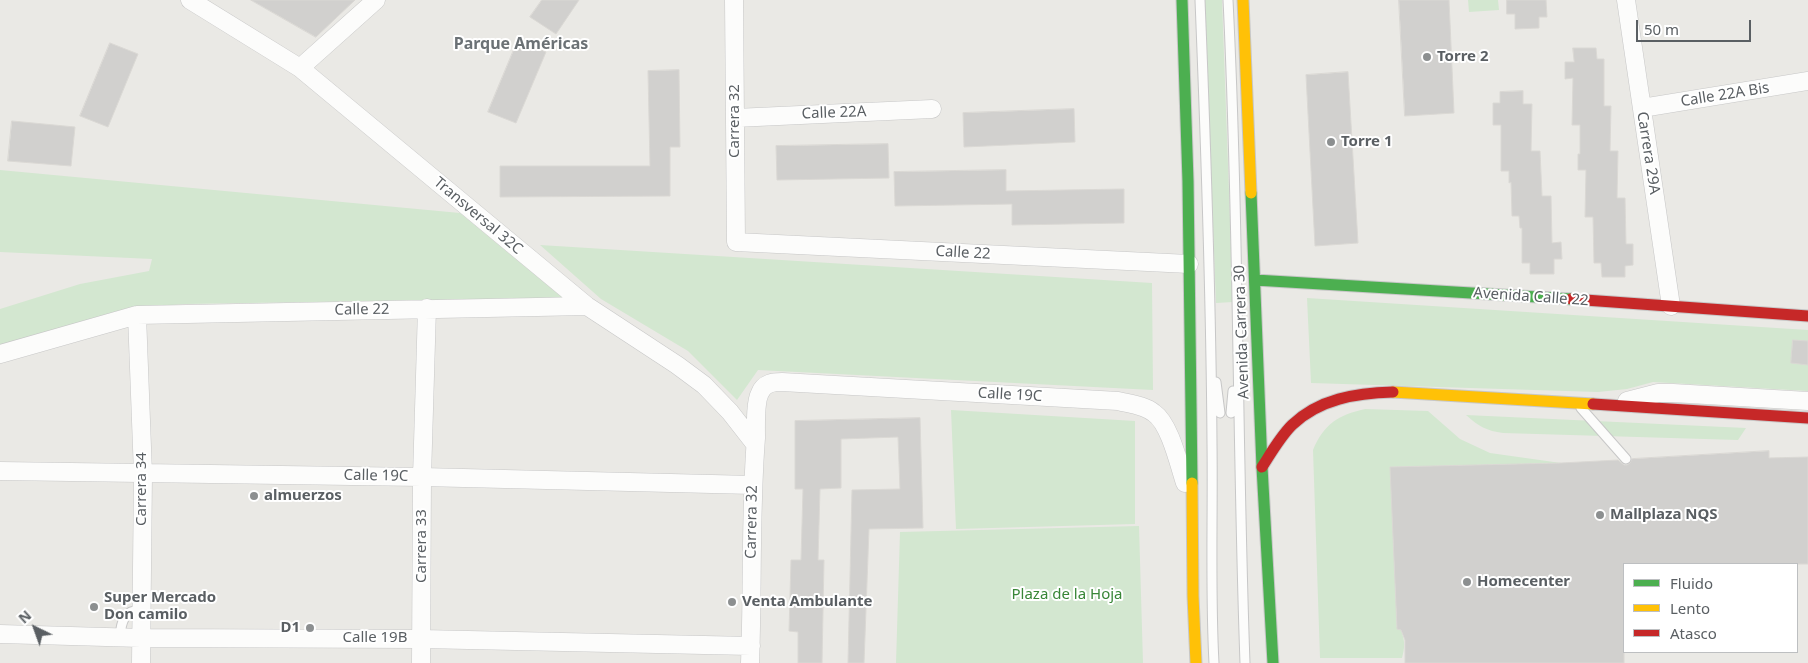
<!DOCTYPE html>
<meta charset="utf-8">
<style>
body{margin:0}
#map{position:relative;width:1808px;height:663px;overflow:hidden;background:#eae9e5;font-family:"Noto Sans",sans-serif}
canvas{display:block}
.legend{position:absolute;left:1623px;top:563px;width:175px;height:90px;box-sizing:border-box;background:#fff;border:1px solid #bdbfc1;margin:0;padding:6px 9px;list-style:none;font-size:15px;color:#5a5f63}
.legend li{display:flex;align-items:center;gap:10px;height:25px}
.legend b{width:25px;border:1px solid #bdbfc1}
.north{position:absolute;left:10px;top:603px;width:50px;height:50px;-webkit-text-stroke:4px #fff;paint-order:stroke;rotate:318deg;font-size:14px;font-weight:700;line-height:20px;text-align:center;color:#5a5f63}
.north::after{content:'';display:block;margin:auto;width:18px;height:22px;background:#5a5f63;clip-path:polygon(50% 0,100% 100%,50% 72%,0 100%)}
.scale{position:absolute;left:1636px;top:20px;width:115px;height:22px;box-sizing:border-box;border:2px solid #5a5f63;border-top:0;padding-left:6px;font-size:15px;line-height:18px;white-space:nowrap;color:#5a5f63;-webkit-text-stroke:4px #fff;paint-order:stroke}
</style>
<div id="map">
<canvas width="1808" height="663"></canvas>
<ul class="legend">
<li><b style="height:6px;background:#4caf50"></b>Fluido</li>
<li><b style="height:6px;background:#ffc107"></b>Lento</li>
<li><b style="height:6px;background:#c62828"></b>Atasco</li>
</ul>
<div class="north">N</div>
<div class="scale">50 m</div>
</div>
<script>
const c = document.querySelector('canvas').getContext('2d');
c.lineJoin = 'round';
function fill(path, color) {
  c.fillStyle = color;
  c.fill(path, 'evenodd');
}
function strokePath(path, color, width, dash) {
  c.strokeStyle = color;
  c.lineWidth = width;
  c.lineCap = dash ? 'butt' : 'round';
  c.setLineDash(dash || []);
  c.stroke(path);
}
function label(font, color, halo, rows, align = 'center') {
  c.font = font + ' "Noto Sans",sans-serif';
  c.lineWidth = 4;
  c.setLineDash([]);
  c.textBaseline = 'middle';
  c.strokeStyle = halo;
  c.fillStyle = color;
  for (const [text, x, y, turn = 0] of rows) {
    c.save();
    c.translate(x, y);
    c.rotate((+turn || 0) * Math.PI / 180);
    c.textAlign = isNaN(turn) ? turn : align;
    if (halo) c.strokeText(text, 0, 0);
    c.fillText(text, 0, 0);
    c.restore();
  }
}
const green = new Path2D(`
 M1204,0H1222L1233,302L1216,303Z
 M1468,0H1498L1499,10L1469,12Z
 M0,170L460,213L563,298L185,304L136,308L84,321L0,346V309L80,284L149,271L152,259L0,252Z
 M540,245L1152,283L1153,390L758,370L737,400L688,351L601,299Z
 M1307,298L1808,330V391L1653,382L1627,389L1598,392L1311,383Z
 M1365,409L1428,411L1460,439L1490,453L1561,463L1391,467L1397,628L1401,630C1405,641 1405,647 1402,658H1320L1313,450C1324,424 1338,415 1365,409Z
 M951,410L1135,421V524L956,529Z
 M1466,415L1746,428L1738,440L1503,433C1487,431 1478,426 1466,415Z
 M1139,526L1143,663H896L900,532Z`);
const building = new Path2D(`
 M251,0H355L316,37Z
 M542,0H579L556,34L530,17Z
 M1399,0H1449L1454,113L1405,116Z
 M1507,0H1546L1547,17H1539V28L1515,29V14H1507Z
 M518,40L546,52L516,123L488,112Z
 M110,43L138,54L108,127L80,116Z
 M1573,48H1596L1597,59H1604V106H1611L1610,151H1618L1617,198H1625L1626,244H1633V265L1625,266V277H1602L1601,263H1594L1593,217H1585L1586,170H1578V154H1580V125H1572L1573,78L1565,79V62H1574Z
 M679,70L680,147H670V196L500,197V166H650L648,71Z
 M1348,72L1358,243L1315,246L1306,75Z
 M1523,91V104H1532L1531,151H1540L1542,196H1551L1552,243L1561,242L1562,259H1554V274H1530V263H1522V228H1520L1519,216H1512L1511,182L1509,183V171H1501V125H1493V103H1500V92Z
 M1074,109L1075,142L964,147L963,113Z
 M12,121L75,127L71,166L8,161Z
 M888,144L889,178L777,180L776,146Z
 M1006,170V191L1124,189V223L1012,225V204L895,206L894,172Z
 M1793,340L1808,341V365L1791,363Z
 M920,418L923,528L869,529L864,663H848L852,490L900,489L898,437L841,439V488L820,489L818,560H824L822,663H798V632L789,631L791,560H801L803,489H795V421Z
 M1769,451V458L1808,457V564H1624V663H1405V640L1401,630L1397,629L1390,467L1561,463L1618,460L1624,465H1627L1630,463L1632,459Z`);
const lane = new Path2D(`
 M1200,0C1206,148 1211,296 1212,443C1213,517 1210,590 1214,663
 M1228,0C1239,221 1237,442 1245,663
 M1216,382L1220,413
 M1581,408L1626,459
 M1231,413L1233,391
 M120,637C121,622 124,610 141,610`);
const street = new Path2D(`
 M190,0L300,68L587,306L677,365L704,385L730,412L755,444
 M734,0L736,242L1189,264
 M1626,0L1671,306
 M300,68L376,0
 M1642,108L1808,81
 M735,118L932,109
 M137,315L143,474L141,663
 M0,354L137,315L587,306
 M1627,401L1658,393H1673L1808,401
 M0,471L422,477L753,485
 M0,634L141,638L421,639L751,646
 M421,663L422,477L427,308
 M750,663C753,588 750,513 756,438C756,427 755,402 760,393C764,383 773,382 782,382L1118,401C1130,404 1144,405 1154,413C1170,424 1179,465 1185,483`);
const fast = new Path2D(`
 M1182,0L1188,181L1192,483
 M1251,193L1262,467L1273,663
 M1255,280L1571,299`);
const slow = new Path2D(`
 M1243,0L1251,193
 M1393,392L1593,404
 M1192,483L1193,596L1196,663`);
const jam = new Path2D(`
 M1571,299L1808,316
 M1593,404L1808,418
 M1262,467C1271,453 1280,437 1292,425C1319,399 1356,393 1393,392`);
const markers = [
 [1427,57,5,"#8c8f90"],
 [1331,142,5,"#8c8f90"],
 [254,496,5,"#8c8f90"],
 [1600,515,5,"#8c8f90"],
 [1467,582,5,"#8c8f90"],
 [732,602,5,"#8c8f90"],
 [94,607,5,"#8c8f90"],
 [310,628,5,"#8c8f90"]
];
const poiNames = [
 ["Torre 2",1437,57],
 ["Torre 1",1341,142],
 ["almuerzos",264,496],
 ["Mallplaza NQS",1610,515],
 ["Homecenter",1477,582],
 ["Super Mercado",104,598],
 ["Don camilo",104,615],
 ["Venta Ambulante",742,602],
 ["D1",300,628,"right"]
];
const streetNames = [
 ["Calle 22A Bis",1725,95,-9],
 ["Calle 22A",834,113,-2],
 ["Carrera 32",735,121,-90],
 ["Carrera 29A",1648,153,81],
 ["Transversal 32C",478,216,40],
 ["Calle 22",963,253,3],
 ["Avenida Calle 22",1531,297,4],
 ["Calle 22",362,310,-1],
 ["Avenida Carrera 30",1242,332,-92],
 ["Calle 19C",1010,395,3],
 ["Calle 19C",376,476,1],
 ["Carrera 34",142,489,-90],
 ["Carrera 32",752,522,-89],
 ["Carrera 33",422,546,-90],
 ["Calle 19B",375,638]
];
const parkNames = [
 ["Plaza de la Hoja",1067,595]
];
const neighbourhoodNames = [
 ["Parque Américas",521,44]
];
fill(green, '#d3e7d0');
fill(building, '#d1d0ce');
strokePath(building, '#dad8d4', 1);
strokePath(lane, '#c7c7c7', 11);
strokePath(street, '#c7c7c7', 19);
strokePath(fast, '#c7c7c7', 13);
strokePath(slow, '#c7c7c7', 13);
strokePath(jam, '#c7c7c7', 13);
strokePath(lane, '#fcfcfb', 9);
strokePath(street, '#fcfcfb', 18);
strokePath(fast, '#4caf50', 11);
strokePath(slow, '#ffc107', 11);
strokePath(jam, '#c62828', 11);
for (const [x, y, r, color] of markers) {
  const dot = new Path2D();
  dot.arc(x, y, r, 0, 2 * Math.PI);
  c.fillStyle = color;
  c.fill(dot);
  strokePath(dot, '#fff', 2);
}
label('bold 15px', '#5a5f63', '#fff', poiNames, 'left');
label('15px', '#5a5f63', '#fff', streetNames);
label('15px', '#388637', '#fff', parkNames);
label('bold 16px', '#6b7175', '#fff', neighbourhoodNames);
</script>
